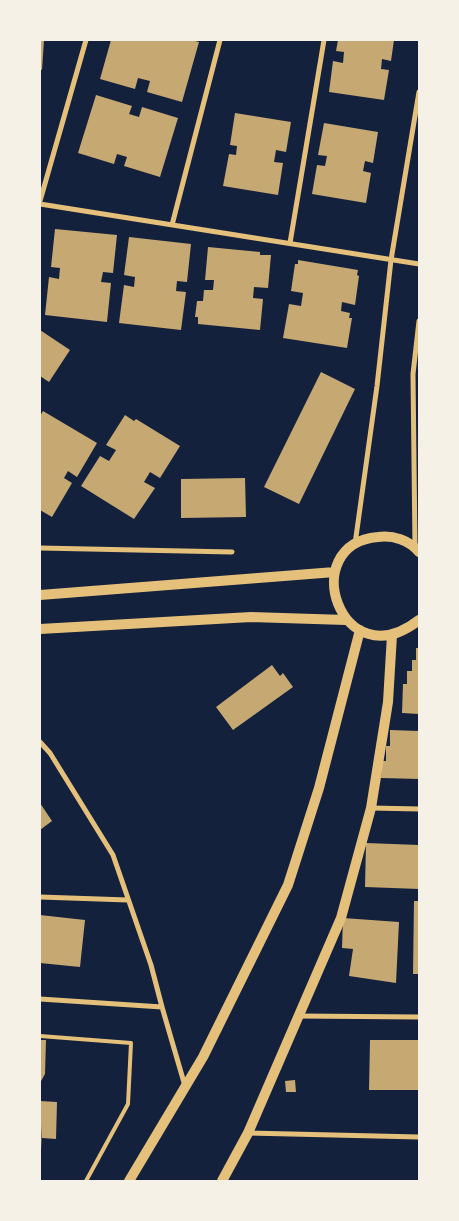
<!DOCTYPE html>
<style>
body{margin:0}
#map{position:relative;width:459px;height:1221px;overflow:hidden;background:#14213d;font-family:Inter,sans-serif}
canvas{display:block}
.frame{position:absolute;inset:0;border:41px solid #f6f1e7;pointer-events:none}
</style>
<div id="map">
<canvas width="459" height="1221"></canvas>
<div class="frame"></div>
</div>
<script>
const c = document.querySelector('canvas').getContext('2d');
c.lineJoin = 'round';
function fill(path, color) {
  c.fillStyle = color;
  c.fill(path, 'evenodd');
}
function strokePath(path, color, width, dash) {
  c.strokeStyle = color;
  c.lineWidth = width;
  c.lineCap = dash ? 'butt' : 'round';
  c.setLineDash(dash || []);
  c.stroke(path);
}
const building = new Path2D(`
 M40,40H44L42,70L40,69Z
 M111,40H191L199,42L182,102L147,92L150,81L138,78L135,89L100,79Z
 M338,40H394L391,61L382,59L381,69L389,70L384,100L329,92L333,61L343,63L344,52L336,51Z
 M96,95L132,106L129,114L139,117L142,107L178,118L160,177L124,166L127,157L117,154L114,164L78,153Z
 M235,113L291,122L286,152L276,150L274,162L283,163L278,195L223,186L229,154L236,155L237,146L230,145Z
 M324,123L378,132L373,163L365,161L363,171L371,173L366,203L312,194L317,165L325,166L327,156L318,155Z
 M55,229L117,235L113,273L103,272L101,282L111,283L107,322L45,315L49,277L59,279L60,268L51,267Z
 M129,237L191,244L187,282L177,281L176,291L186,292L181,330L119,323L124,285L134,287L135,277L124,275Z
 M208,247L260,252V255H271L268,288L254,287L253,298L263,299L260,330L198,324V317H195L197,301H203L204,290H213L214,280H205Z
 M298,260L358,270L357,275L359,276L355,305L342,302L341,311L350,313L349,318H352L347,348L283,338L289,304L301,306L303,293L291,291L295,264H298Z
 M40,330L70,350L49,382L40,376Z
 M321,372L355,389L299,504L264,487Z
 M43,411L97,443L77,477L68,471L64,478L72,483L52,517L40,510V416Z
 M125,415L134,421L136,419L180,446L160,478L150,472L144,482L155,488L134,519L81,486L100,456L109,461L116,450L106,445Z
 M245,478L246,517L181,518V479Z
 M416,648H419V714L402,713L403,684H407V671H412V660H416Z
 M272,665L280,676L283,673L293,687L233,730L216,707Z
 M390,730L419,731V779L381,778L382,761H386V746H390Z
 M40,803L52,821L40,830Z
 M366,843L419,845V889L365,887Z
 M414,901H419V974H413Z
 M40,915L85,920L80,967L40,963Z
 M343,918L399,922L396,983L349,976L353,949L342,948Z
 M40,1040H46L45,1074L40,1083Z
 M370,1040H419V1090H369Z
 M295,1080L296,1092H286L285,1081Z
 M40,1101L57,1102L56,1139L42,1138V1150Z`);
const service = new Path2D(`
 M40,1036L131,1043L128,1104L86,1181`);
const minor = new Path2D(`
 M40,201L86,40
 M40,204L419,264
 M172,225L220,40
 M290,243L324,40
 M355,544L377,386L391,260L419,92
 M415,547L413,374L419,321
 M40,548L232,552
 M40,742L50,753L113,855L151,965L162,1007L40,999
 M371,808L419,809
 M40,897L128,900
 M162,1007L185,1086
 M298,1016L419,1017
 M248,1133L419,1137`);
const secondary = new Path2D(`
 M419,552C409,540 393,535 378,537C295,544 341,681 419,620
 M40,595L335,572
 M40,629L251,617L346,620
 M129,1181L203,1057L288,885L319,788L360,630
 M222,1181L248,1133L341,918L371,808L388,702L392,635`);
fill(building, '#c6a872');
strokePath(service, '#e5c07b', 4);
strokePath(minor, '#e5c07b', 5);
strokePath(secondary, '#e5c07b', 10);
</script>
